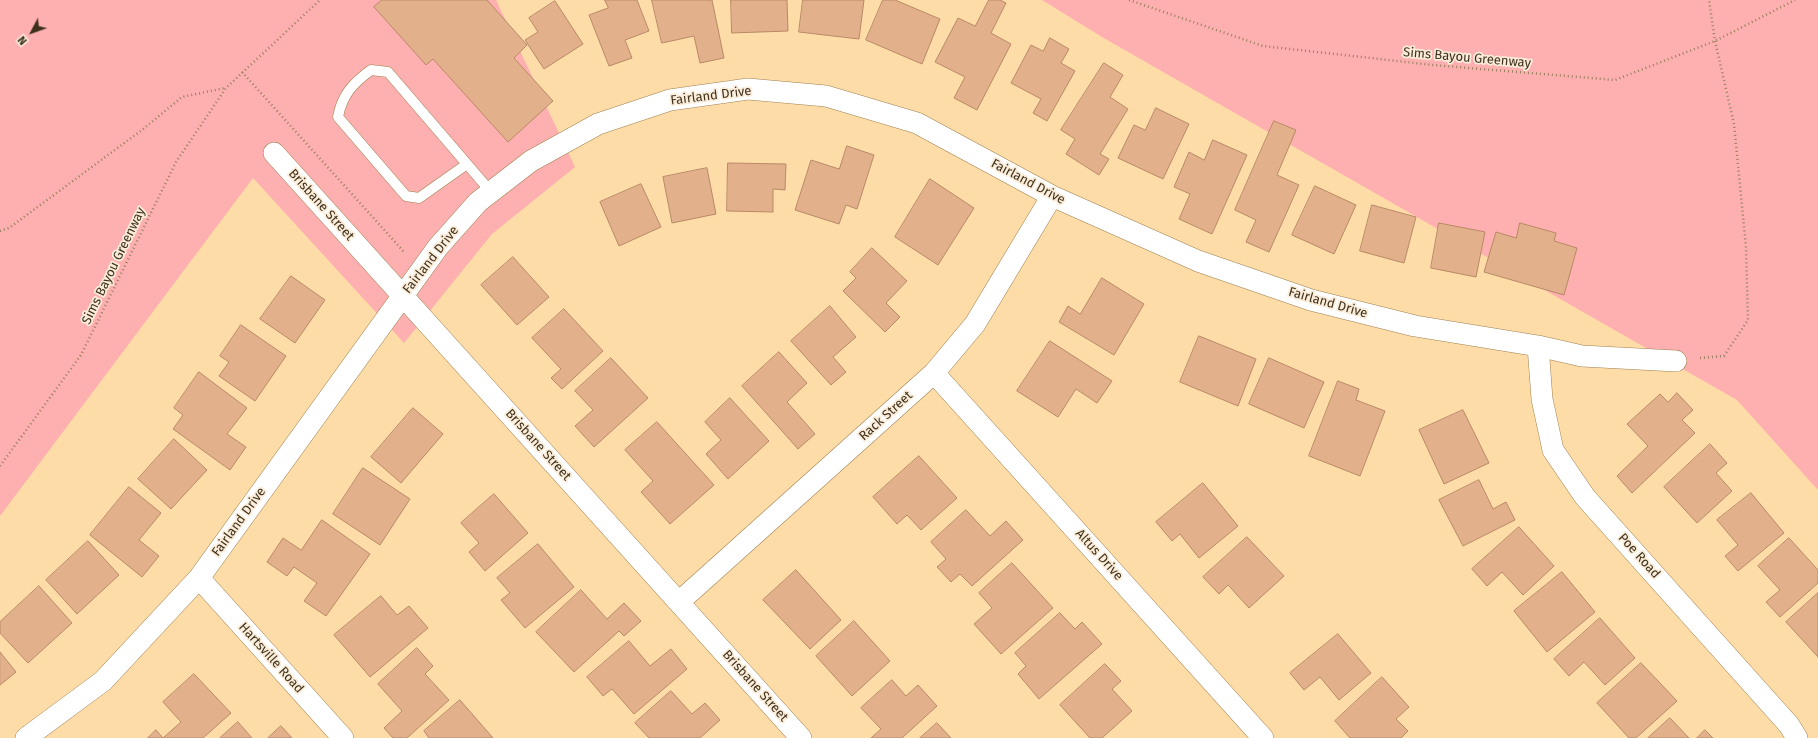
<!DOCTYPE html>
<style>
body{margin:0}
#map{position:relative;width:1818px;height:738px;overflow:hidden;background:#fddca8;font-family:"Fira Sans",sans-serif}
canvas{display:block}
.north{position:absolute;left:12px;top:12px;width:40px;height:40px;-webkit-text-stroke:3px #faecd8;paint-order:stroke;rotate:229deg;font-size:11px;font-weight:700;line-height:16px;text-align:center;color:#3e311c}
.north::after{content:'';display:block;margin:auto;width:14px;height:18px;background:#3e311c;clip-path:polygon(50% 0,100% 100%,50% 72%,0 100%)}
</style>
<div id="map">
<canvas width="1818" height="738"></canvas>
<div class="north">N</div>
</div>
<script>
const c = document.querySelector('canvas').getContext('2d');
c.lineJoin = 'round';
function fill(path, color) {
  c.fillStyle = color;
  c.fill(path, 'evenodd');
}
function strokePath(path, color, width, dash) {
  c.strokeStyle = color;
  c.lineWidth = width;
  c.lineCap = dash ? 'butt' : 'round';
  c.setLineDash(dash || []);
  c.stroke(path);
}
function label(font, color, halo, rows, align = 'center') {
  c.font = font + ' "Fira Sans",sans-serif';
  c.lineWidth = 3.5;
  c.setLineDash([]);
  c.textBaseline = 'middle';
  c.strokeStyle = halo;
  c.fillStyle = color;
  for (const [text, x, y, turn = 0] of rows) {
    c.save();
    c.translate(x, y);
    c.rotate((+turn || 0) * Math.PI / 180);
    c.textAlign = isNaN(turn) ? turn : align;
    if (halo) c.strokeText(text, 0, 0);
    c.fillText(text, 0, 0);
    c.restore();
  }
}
const green = new Path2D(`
 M0,0H496L575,167L492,234L404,343L253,178L0,516Z
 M1042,0H1818V490L1737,400L1102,37Z`);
const building = new Path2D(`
 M382,0H487L527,45L514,58L553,101L508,142L433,59L426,65L374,7Z
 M605,0H637L649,31L625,40L632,58L609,66L589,15L608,8Z
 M652,0H712L724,58L700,63L694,36L662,43Z
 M731,0H787L788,31L732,33Z
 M803,0H864L859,39L799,32Z
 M883,0H895L940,19L922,64L866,40Z
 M989,0H1000L1006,3L991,33L1011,44L977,110L954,98L965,77L935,62L958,18L975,26Z
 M555,1L583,44L544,69L525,40L538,32L529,18Z
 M1050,38L1069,49L1061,63L1075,71L1047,121L1033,113L1041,99L1011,83L1031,45L1043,51Z
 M1104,63L1123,75L1110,97L1128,109L1100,154L1109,159L1099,175L1066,154L1075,139L1061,130Z
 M1156,108L1189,124L1163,179L1118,158L1134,125L1145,130Z
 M1274,121L1296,130L1277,175L1299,185L1269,252L1246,242L1256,220L1235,210Z
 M1213,140L1247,155L1212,234L1179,219L1190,194L1174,187L1189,152L1204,160Z
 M847,146L874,155L857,209L846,205L839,224L795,210L811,160L839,169Z
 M728,163L786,164L785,190L773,189V212L727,211Z
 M707,168L716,214L672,223L663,177Z
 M930,179L974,208L938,265L895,237Z
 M641,184L661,227L619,246L600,202Z
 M1315,186L1356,205L1334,254L1292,235Z
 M1372,205L1416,217L1404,263L1360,251Z
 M1439,223L1485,232L1476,277L1431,268Z
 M1520,223L1556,233L1554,241L1577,248L1564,295L1484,272L1496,232L1516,238Z
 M872,248L907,281L886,303L900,317L885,332L843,291L856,278L850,272Z
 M513,257L549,297L517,325L481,285Z
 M291,276L325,300L295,343L260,319Z
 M1102,278L1144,304L1114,355L1059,322L1068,306L1080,314Z
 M830,306L856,337L833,357L846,372L831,385L791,341Z
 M564,309L603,351L562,389L551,378L561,369L532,338Z
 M241,325L286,356L255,401L219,376L229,362L220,356Z
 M1199,336L1256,359L1238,406L1180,382Z
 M1050,341L1112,381L1097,403L1076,389L1058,417L1017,391Z
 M779,352L807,383L787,402L815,434L798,449L742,386Z
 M611,358L648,398L594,447L575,426L593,410L575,391Z
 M1269,358L1324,382L1304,428L1249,404Z
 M199,372L247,408L227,434L246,447L230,470L173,429L183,415L174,408Z
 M1338,381L1359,389L1356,400L1385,411L1360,476L1309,456Z
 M1677,393L1693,410L1682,420L1695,433L1632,493L1617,476L1648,446L1627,424L1660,394L1668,402Z
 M730,398L769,441L728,479L706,454L721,440L705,422Z
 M413,408L443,434L401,483L371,457Z
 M1463,410L1489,463L1444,484L1419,430Z
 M657,422L714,485L670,524L641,492L653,481L625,450Z
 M174,439L207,470L171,509L138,479Z
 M1710,444L1727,463L1716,473L1732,491L1697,523L1664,487Z
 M919,456L957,498L921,530L907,515L897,524L873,497Z
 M363,468L410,499L380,545L333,514Z
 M1479,480L1493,509L1506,502L1515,520L1463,546L1439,500Z
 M1203,483L1238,526L1199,558L1180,534L1172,541L1156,522Z
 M129,487L161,513L139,540L159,556L142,577L90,535Z
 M1751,493L1784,533L1738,571L1725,556L1738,545L1717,520Z
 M494,494L528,533L485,571L469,552L479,543L461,523Z
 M966,510L990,536L1006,521L1023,540L972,586L960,574L951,582L937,567L946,559L931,542Z
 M322,520L370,554L326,616L304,601L317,583L294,567L287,576L267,562L283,538L301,550Z
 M1519,527L1554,566L1523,595L1502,572L1487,586L1472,569Z
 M1247,537L1284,576L1249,608L1228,585L1219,594L1203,577Z
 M1789,538L1818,570V583L1780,617L1766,602L1780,590L1758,566Z
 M88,541L119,575L77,614L46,580Z
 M538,544L574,587L525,628L501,600L510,593L497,578Z
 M1012,563L1053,608L1001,654L974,624L992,608L979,593Z
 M796,570L841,620L810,649L763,600Z
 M1562,572L1595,612L1547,652L1514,611Z
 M39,586L72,623L28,663L0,633V622Z
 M581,590L607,619L624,603L641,621L624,636L619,631L574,672L536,632Z
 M1818,593V657L1786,622Z
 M381,596L397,615L409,606L428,628L370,677L334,635Z
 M1060,613L1075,629L1082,622L1102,644L1039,699L1018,674L1026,666L1015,653Z
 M1600,618L1635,658L1605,685L1584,662L1569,676L1554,659Z
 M854,621L890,661L852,696L816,656Z
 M1338,634L1371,673L1339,700L1320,677L1304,690L1290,673Z
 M629,641L650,666L671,649L687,669L634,714L612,689L603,696L587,677Z
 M417,648L433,666L425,674L449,700L407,738H393L384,728L402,711L378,684Z
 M0,652L16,672L0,685Z
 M1641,663L1677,701L1636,738H1629L1597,703Z
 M1105,664L1121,681L1112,689L1132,711L1102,738H1090L1060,705Z
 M194,674L231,713L203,738H163L181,722L163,702Z
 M1382,677L1409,707L1396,719L1408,731L1401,738H1350L1335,721Z
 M892,680L906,696L918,685L937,706L902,738H871L881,729L861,708Z
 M671,691L692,714L705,703L720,720L700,738H649L635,723Z
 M460,700L493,738H429L424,731Z
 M1670,718L1689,738H1648Z
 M238,722L252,738H220Z
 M937,723L951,738H920Z
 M281,726L292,738H268Z
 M156,730L163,738H148Z
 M1705,730L1713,738H1697Z`);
const path = new Path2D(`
 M1129,0L1263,46L1433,65L1615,80L1715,41L1795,0
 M242,72L405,253
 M0,231L9,228L142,130L182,97L225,88
 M1700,358L1724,356L1748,320L1746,247L1734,124L1715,41L1709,0
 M0,466L81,355L176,162L226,88L320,0`);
const lane = new Path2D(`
 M467,164L419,198L406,196L338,117C342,95 353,83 371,70L388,72L491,192`);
const street = new Path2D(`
 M274,153L801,738
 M1538,346L1542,399L1553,450L1585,497L1789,725L1797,738
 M934,373L1263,738
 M199,578L343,738
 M679,602L934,373L975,324L1052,196
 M26,738L103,681L199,578L438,247L478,202L531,161L598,124L670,100L748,89L826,96L917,123L1052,196L1198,261L1311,300L1415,326L1538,346L1582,356L1676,361`);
const streetNames = [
 ["Sims Bayou Greenway",1467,58,5],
 ["Fairland Drive",711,96,-7],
 ["Fairland Drive",1028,182,28],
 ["Brisbane Street",321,205,48],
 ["Fairland Drive",431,260,-52],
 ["Sims Bayou Greenway",114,266,-64],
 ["Fairland Drive",1328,303,16],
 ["Rack Street",886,416,-42],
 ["Brisbane Street",538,445,48],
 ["Fairland Drive",239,522,-54],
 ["Altus Drive",1099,555,48],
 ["Poe Road",1639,556,48],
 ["Hartsville Road",271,658,48],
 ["Brisbane Street",755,686,48]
];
fill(green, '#feafb0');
fill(building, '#e2b18c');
strokePath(building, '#b98966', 1);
strokePath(lane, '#9f804f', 11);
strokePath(street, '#9f804f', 22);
strokePath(path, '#96805d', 2.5, [1, 3]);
strokePath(lane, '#fff', 10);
strokePath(street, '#fff', 21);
label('13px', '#3e311c', '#faecd8', streetNames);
</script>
